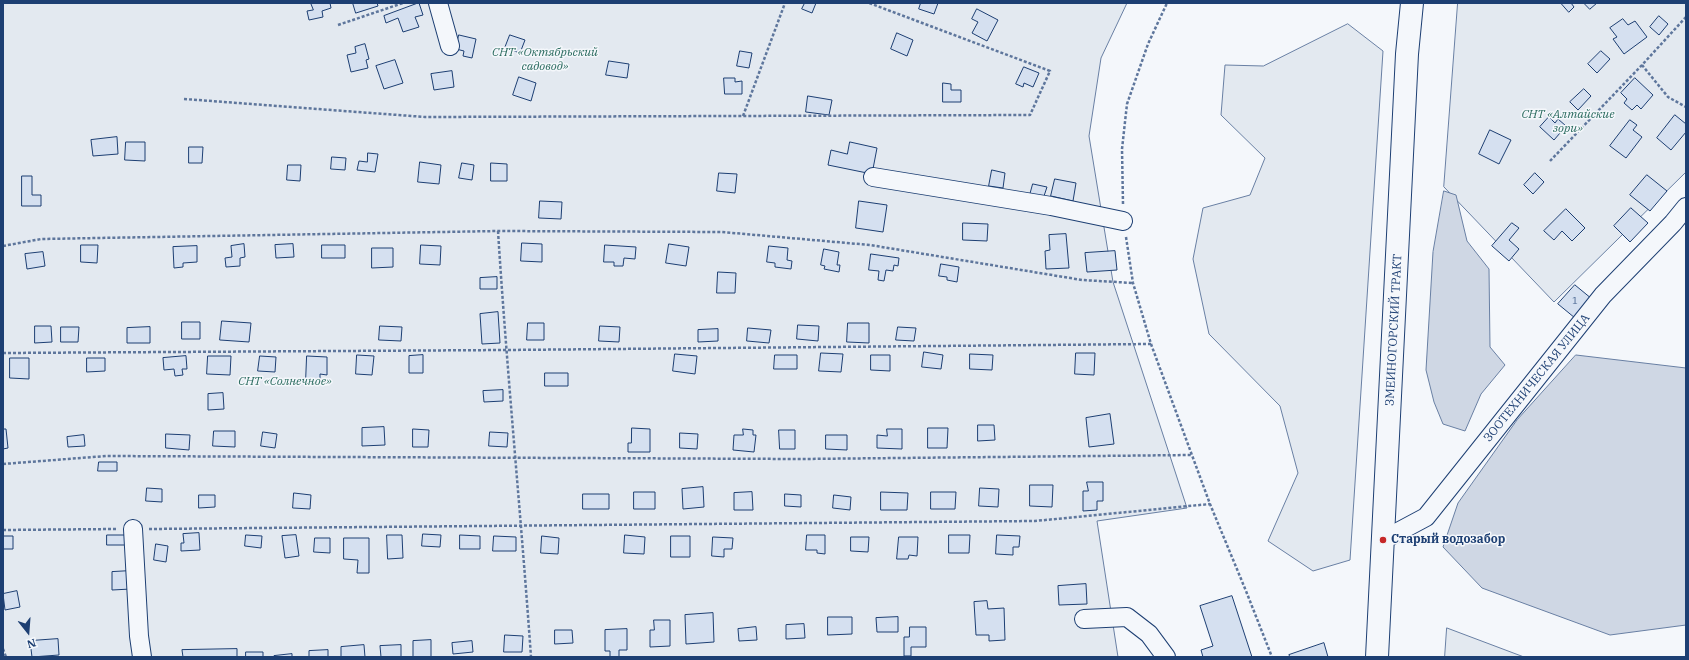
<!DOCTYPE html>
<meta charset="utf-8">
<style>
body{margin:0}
#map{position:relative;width:1689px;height:660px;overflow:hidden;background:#f4f7fb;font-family:"IBM Plex Serif",serif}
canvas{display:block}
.frame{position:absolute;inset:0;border:4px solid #1d3f73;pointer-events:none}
.north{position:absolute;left:8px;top:612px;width:40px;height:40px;-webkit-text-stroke:3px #f4f7fb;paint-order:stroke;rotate:163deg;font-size:11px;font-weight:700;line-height:16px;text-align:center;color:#1d3f73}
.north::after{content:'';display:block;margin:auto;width:14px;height:18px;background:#1d3f73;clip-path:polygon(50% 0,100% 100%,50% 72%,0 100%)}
</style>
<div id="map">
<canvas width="1689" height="660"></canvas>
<div class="frame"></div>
<div class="north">N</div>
</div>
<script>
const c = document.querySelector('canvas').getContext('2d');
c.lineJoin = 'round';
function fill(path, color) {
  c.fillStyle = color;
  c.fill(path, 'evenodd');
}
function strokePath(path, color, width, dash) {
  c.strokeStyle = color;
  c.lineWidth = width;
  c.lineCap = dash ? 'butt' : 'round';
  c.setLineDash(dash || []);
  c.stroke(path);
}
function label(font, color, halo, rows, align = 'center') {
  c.font = font + ' "IBM Plex Serif",serif';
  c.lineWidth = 3;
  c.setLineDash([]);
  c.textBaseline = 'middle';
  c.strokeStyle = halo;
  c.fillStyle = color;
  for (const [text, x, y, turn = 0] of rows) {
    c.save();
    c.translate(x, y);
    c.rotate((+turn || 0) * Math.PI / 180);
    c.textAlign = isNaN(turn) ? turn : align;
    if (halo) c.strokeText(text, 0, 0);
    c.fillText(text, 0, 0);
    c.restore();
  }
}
const green = new Path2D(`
 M3,3H1127L1101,58L1089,136L1113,282L1187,508L1097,521L1118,657H3Z
 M1458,3H1686V172L1554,302L1444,187Z
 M1348,24L1383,51L1350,560L1313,571L1268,541L1298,473L1280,406L1209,334L1193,259L1203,208L1250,195L1265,158L1221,115L1225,65L1263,66Z
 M1447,628L1524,657H1445Z`);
const water = new Path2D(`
 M1444,191L1456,195L1467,241L1489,269L1490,347L1505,365L1481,394L1465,431L1443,424L1434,402L1426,370L1433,252Z
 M1576,355L1686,368V625L1610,635L1482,588L1443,547L1458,503L1517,420Z`);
const building = new Path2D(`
 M311,3H330L331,8L322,11L323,17L309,20L307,11L313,10Z
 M353,3H377L378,6L356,13Z
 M419,3L423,15L415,17L419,27L403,32L398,18L386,23L384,16Z
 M805,3H816L812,13L802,9Z
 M921,3H938L934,14L919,9Z
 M1561,3H1571L1574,7L1569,12Z
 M1584,3H1597L1590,9Z
 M977,9L998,20L987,41L972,33L978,22L972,19Z
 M1659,16L1668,24L1659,35L1650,27Z
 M1623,19L1628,25L1635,21L1647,37L1624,54L1613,39L1617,37L1610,28Z
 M897,33L913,40L907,56L891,49Z
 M459,35L476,39L472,58L463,56L464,51L456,49Z
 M510,35L525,40L520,53L505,48Z
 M365,44L369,59L366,60L368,68L351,72L347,55L356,53L355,47Z
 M740,51L752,53L749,68L737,66Z
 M1601,51L1610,59L1597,73L1588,64Z
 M395,60L403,83L384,89L376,66Z
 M609,61L629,64L627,78L606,75Z
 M1024,67L1039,73L1033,87L1024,83L1023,87L1016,84Z
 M452,71L454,87L434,90L431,74Z
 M519,77L536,83L531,101L513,95Z
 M724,78H735V82L742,81V94H725Z
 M1635,78L1653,95L1641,109L1637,105L1632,110L1624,103L1627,99L1621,93Z
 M943,83L951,84V90H961V102H943Z
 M1584,89L1591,96L1578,110L1570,102Z
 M808,96L832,100L829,115L806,112Z
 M1675,115L1686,124V132L1671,150L1657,138Z
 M1549,117L1555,123L1558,119L1566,126L1554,140L1540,127Z
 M1630,120L1637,125L1633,130L1642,137L1626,158L1610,146Z
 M1490,130L1511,140L1499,164L1479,154Z
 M117,137L118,154L93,156L91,140Z
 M126,142H145V161L125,160Z
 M850,142L877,148L872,174L828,165L831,150L847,154Z
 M189,147H203L202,163H189Z
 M368,153L378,154L375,172L357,170L359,161L367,162Z
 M332,157L346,158L345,170L331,169Z
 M420,162L441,165L439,184L418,182Z
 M462,163L474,165L472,180L459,178Z
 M491,163L507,164V181H491Z
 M288,165H301L300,181L287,180Z
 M992,170L1005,173L1003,188L989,186Z
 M719,173L737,174L735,193L717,191Z
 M1535,173L1544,182L1533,194L1524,185Z
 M1647,175L1667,191L1650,211L1630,195Z
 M22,176H32V195H41V206H22Z
 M1055,179L1076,183L1073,201L1051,196Z
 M1033,184L1047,187L1043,199L1030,195Z
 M540,201L562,202L561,219L539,218Z
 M859,201L887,205L883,232L856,228Z
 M1631,208L1648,223L1630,242L1614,226Z
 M1566,209L1585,228L1572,241L1562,231L1554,240L1544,231Z
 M963,223L988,224L987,241L963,240Z
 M1512,223L1519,228L1509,240L1519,249L1509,261L1492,246Z
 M1066,234L1069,268L1046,269L1045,251L1050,250L1049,235Z
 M522,243L542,244V262L521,261Z
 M244,244L245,257L240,258V266L226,267L225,258L232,257L231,246Z
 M293,244L294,257L276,258L275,245Z
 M669,244L689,247L686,266L666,263Z
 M81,245H98L97,263L81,262Z
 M322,245H345V258H322Z
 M421,245L441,246L440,265L420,264Z
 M605,245L636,247L635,259L624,258L623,266H614V262H604Z
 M197,246V262L183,263V267L174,268L173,247Z
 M769,246L788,248L787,260L792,261L791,269L775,267V263L767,262Z
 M372,248H393V267L372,268Z
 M824,249L839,252L837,265H840L839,272L824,269L825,266L821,265Z
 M1115,251L1117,270L1087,272L1085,253Z
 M43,252L45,266L27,269L25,254Z
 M871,254L899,258L898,266L894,265L893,271L886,270L884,281L878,280L879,271L869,270Z
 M941,264L959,267L957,282L947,280V277L939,276Z
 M718,272L736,273L735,293H717Z
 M497,277V289H480V278Z
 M1575,285L1592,299L1575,318L1558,304Z
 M498,312L500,343L482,344L480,314Z
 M222,321L251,323L249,342L220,340Z
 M182,322H200V339H182Z
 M528,323H544V340H527Z
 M848,323H869V343L847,342Z
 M798,325L819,326L818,341L797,339Z
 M35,326H51L52,342L35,343Z
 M380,326L402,327L401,341L379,340Z
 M600,326L620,327L619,342L599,341Z
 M61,327H79L78,342H61Z
 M150,327V343H127V328Z
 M898,327L916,328L914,341L896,340Z
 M748,328L771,330L769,343L747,341Z
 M718,329V341L698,342V330Z
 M924,352L943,355L941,369L922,367Z
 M821,353L843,354L841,372L819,371Z
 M1076,353H1095L1094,375L1075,374Z
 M675,354L697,356L695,374L673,371Z
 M970,354L993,355L992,370L970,369Z
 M357,355L374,356L372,375L356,374Z
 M423,355V373H409V356Z
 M775,355H797V369H774Z
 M871,355H890V371L871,370Z
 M186,356L187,369H182L183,375L175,376L174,369L164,370L163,358Z
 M208,356H231L230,375L207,374Z
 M260,356L276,357L275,372L258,371Z
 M307,356L327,357V375L320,374V381H306Z
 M10,358H29V379L10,378Z
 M87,358H105V371L87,372Z
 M545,373H568V386H545Z
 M503,390V401L484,402L483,391Z
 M223,393L224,409L208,410V394Z
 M1110,414L1114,444L1089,447L1086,418Z
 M978,425H994L995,440L978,441Z
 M384,427L385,445L362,446V428Z
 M632,428L650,429V452H628V443H631Z
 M928,428H948L947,448H928Z
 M3,429H6L8,448L3,449Z
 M413,429L429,430L428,447H413Z
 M743,429L753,430V435H756L754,452L733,450L734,435H743Z
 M887,429H902V449L877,448V435L887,436Z
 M779,430H795V449H780Z
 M214,431H235V447L213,446Z
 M263,432L277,434L275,448L261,446Z
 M490,432L508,433L507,447L489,446Z
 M680,433L698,434L697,449L680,448Z
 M166,434L190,435L189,450L166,448Z
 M84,435L85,446L68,447L67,437Z
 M826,435H847V450L826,449Z
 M99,462H117V471H98Z
 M1087,482H1103V501H1097V510L1083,511V491H1088Z
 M1030,485H1053L1052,507L1030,506Z
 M703,487L704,507L683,509L682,489Z
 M147,488L162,489V502L146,501Z
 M980,488L999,489L998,507L979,506Z
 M634,492H655V509H634Z
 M752,492L753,510H734V493Z
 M881,492L908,493L907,510H881Z
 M931,492H956L955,509H931Z
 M294,493L311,495L310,509L293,508Z
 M583,494H609V509H583Z
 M785,494L801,495V507L785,506Z
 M199,495H215V507L199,508Z
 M834,495L851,497L850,510L833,508Z
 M199,533L200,550L181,551V543H184L183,534Z
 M423,534L441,535L440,547L422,546Z
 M107,535H129V545H107Z
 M246,535L262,536L261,548L245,546Z
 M296,535L299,556L285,558L282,536Z
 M387,535H402L403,558L388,559Z
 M460,535L480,536V549H460Z
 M625,535L645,537L644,554L624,553Z
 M807,535H825V554L817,553V550H806Z
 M949,535H970L969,553H949Z
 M997,535L1020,536L1019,547H1013V555L996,554Z
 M3,536H13V549H3Z
 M494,536L516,537V551H493Z
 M542,536L559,538L558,554L541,553Z
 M671,536H690V557H671Z
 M713,537L733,538L732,549H724V557L712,556Z
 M851,537H869L868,552L851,551Z
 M899,537H918L917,556L909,555L908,559H897Z
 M315,538H330V553L314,552Z
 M344,538H369V573H357L358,560L344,559Z
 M156,544L168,546L166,562L154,560Z
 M130,571L131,589L112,590V572Z
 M1086,584L1087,604L1059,605L1058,586Z
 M17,591L20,607L5,610L3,594Z
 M1232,596L1252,657H1203L1201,650L1213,646L1200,606Z
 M987,601L988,609L1004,608L1005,640L989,641V635H976L974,602Z
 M713,613L714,642L686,644L685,615Z
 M828,617H852V634L828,635Z
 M898,617V632H877L876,618Z
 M654,620H670V646L650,647V630H654Z
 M804,624L805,638L786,639V625Z
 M756,627L757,640L739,641L738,629Z
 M910,627H926V647H911V656H904V637H909Z
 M627,629V650H619V657H610V651H605V630Z
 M555,630H572L573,643L555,644Z
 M505,635L523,636L522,652H504Z
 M58,639L59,655L32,657L30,641Z
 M431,640V657H413V641Z
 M472,641L473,652L453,654L452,643Z
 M1324,643L1328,657H1290L1289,655Z
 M364,645L365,657H341V647Z
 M401,645V657H381L380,646Z
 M237,649V657H183L182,650Z
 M328,650V657H309V651Z
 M246,652H263V657H246Z
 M292,654V657H274V656Z`);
const path = new Path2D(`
 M1686,17L1642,65L1668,97L1686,107
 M338,25L403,3
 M184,99L425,117L1030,115L1050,71L869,3
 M743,116L785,3
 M1550,161L1642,65
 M1123,204L1122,149L1127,104L1148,44L1167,3
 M498,231C507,373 521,515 531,657
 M1126,237L1133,283L1151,344L1210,504L1246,591L1272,657
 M3,246L41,239L498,231L722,232L870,245L1082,280L1133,283
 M3,353L506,350L1151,344
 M3,464L106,456L801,459L1192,455
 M149,529L1035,521L1210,504
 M3,530L116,529
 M3,649L6,657`);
const minor = new Path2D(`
 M438,3L450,46
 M873,177L1051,206L1123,221
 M133,529L139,636L142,657
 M1383,540L1426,517L1603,295L1673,223L1686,207
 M1084,619L1127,617L1149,634L1166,657`);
const highway = new Path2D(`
 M1377,657L1407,54L1412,3`);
const markers = [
 [1383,540,4,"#c62828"]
];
const numberNames = [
 ["1",1575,301]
];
const parkNames = [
 ["СНТ «Октябрьский",545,53],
 ["садовод»",545,67],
 ["СНТ «Алтайские",1568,115],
 ["зори»",1568,129],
 ["СНТ «Солнечное»",285,382]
];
const streetNames = [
 ["ЗМЕИНОГОРСКИЙ ТРАКТ",1394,330,-87],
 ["ЗООТЕХНИЧЕСКАЯ УЛИЦА",1537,378,-51]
];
const poiNames = [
 ["Старый водозабор",1391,540]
];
fill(green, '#e3e9f0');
strokePath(green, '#687fa3', 1);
fill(water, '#cfd7e4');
strokePath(water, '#687fa3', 1);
fill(building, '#d5e0f0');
strokePath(building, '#1d3f73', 1);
strokePath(minor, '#1d3f73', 20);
strokePath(highway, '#1d3f73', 24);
strokePath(path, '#5e769c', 2.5, [3, 2]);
strokePath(minor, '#f4f7fb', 18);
strokePath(highway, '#f4f7fb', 22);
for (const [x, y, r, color] of markers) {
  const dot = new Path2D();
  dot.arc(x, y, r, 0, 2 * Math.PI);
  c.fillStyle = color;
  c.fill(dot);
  strokePath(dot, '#f4f7fb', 1.5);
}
label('10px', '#4b6792', null, numberNames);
label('italic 12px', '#2c6c60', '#f4f7fb', parkNames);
label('12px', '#1d3f73', '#f4f7fb', streetNames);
label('bold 12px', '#1d3f73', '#f4f7fb', poiNames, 'left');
</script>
